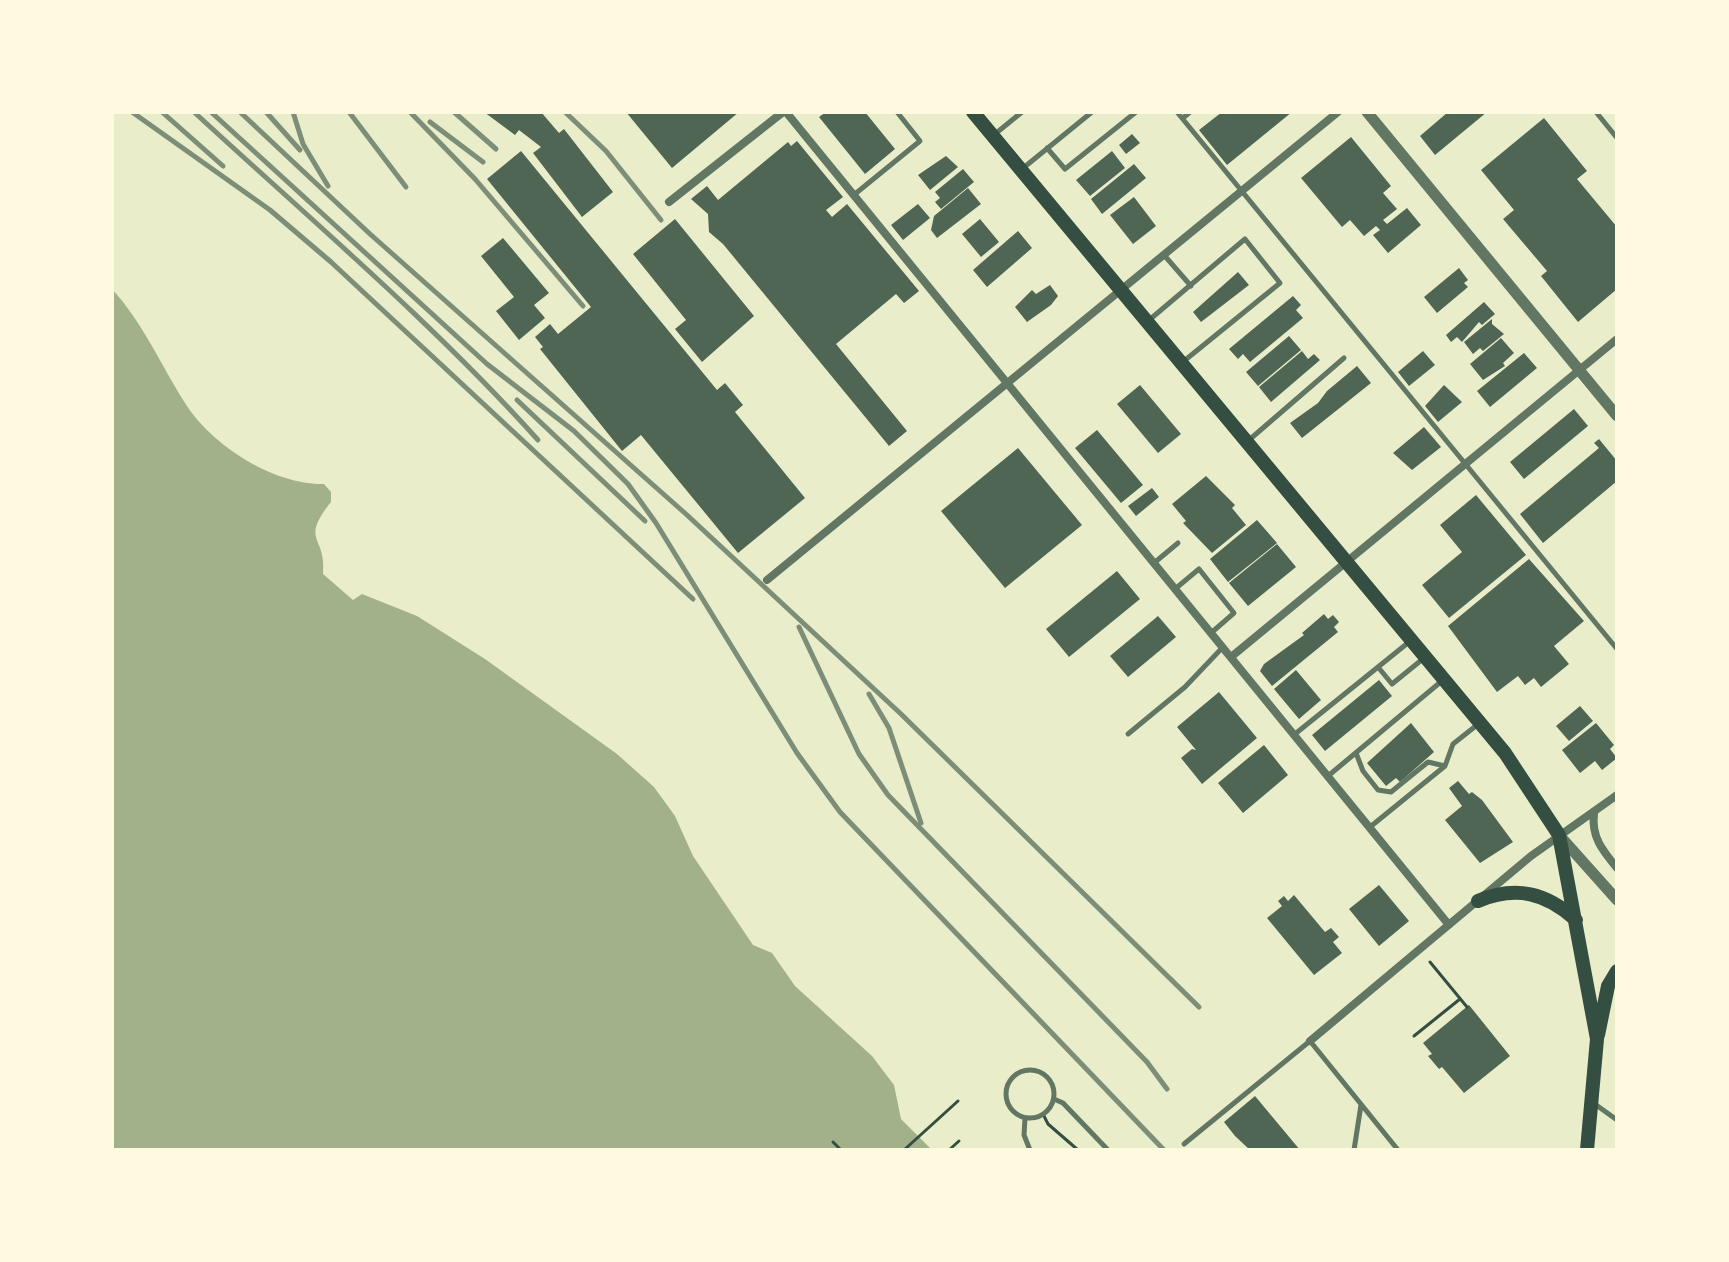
<!DOCTYPE html>
<style>
body{margin:0}
#map{position:relative;width:1729px;height:1262px;overflow:hidden;background:#e9edc9;font-family:Commissioner,sans-serif}
canvas{display:block}
.frame{position:absolute;inset:0;border:114px solid #fefae0;pointer-events:none}
</style>
<div id="map">
<canvas width="1729" height="1262"></canvas>
<div class="frame"></div>
</div>
<script>
const c = document.querySelector('canvas').getContext('2d');
c.lineJoin = 'round';
function fill(path, color) {
  c.fillStyle = color;
  c.fill(path, 'evenodd');
}
function strokePath(path, color, width, dash) {
  c.strokeStyle = color;
  c.lineWidth = width;
  c.lineCap = dash ? 'butt' : 'round';
  c.setLineDash(dash || []);
  c.stroke(path);
}
const water = new Path2D(`
 M112,289C143,323 161,365 185,403C212,446 274,485 324,484L331,492V502C299,542 327,535 323,574L353,600L362,594L417,616L485,659L617,754L654,787L675,816L693,856L753,945L772,953L795,986L872,1056L894,1085L901,1119L932,1150H112Z`);
const building = new Path2D(`
 M484,112H541L559,133L564,129L613,192L582,217L533,153L541,147L519,130L515,135Z
 M626,112H739L672,168Z
 M826,112H865L895,149L865,174L819,117Z
 M1222,112H1292L1227,165L1199,130Z
 M1448,112H1487L1435,155L1420,136Z
 M1544,118L1587,171L1577,179L1617,227V289L1578,322L1541,276L1547,271L1503,219L1514,210L1481,170Z
 M1132,134L1140,143L1126,154L1119,145Z
 M1351,137L1391,186L1383,193L1397,209L1383,220L1387,224L1407,208L1421,225L1388,253L1373,235L1380,230L1376,226L1364,236L1350,220L1342,227L1301,178Z
 M797,141L843,197L826,210L832,217L847,204L919,291L904,303L896,294L836,344L907,431L889,446L723,244L709,232L708,214L691,199L707,186L718,200L788,142L791,146Z
 M521,151L717,390L725,383L743,405L735,412L805,498L738,553L641,435L622,451L540,349L543,347L535,337L550,324L558,334L591,307L487,179Z
 M1112,151L1125,168L1090,196L1076,180Z
 M946,156L958,167L930,190L918,175Z
 M1134,164L1146,178L1102,214L1091,199Z
 M963,169L974,182L941,209L935,202L940,198L935,192Z
 M968,188L981,204L937,238L931,230L934,216Z
 M1134,197L1156,226L1133,244L1110,215Z
 M918,204L930,218L903,240L891,225Z
 M675,219L754,316L702,362L675,329L686,320L633,254Z
 M980,219L999,242L981,257L962,234Z
 M1018,231L1032,248L987,287L973,270Z
 M503,238L549,293L534,305L545,318L519,340L496,311L514,297L481,256Z
 M1459,268L1468,280L1464,283L1468,287L1437,313L1424,297Z
 M1238,272L1249,285L1201,322L1193,312Z
 M1050,285L1058,296L1051,305L1027,322L1015,307L1032,290L1036,294Z
 M1293,296L1301,305L1296,310L1303,318L1250,362L1243,354L1238,359L1229,349Z
 M1484,302L1495,314L1482,325L1479,322L1462,342L1457,337L1451,342L1446,335Z
 M1492,319V324L1504,334L1483,351L1480,348L1473,354L1464,342Z
 M1289,336L1301,350L1258,386L1246,372Z
 M1501,338L1514,353L1503,363L1505,366L1483,380L1470,364Z
 M1302,351L1308,359L1314,354L1320,360L1271,402L1259,387Z
 M1423,351L1435,365L1409,386L1398,372Z
 M1524,353L1537,368L1490,407L1477,391Z
 M1357,366L1371,383L1302,438L1290,423L1318,403L1327,391Z
 M1140,385L1181,434L1158,453L1117,404Z
 M1444,385L1462,402L1438,422L1425,406Z
 M1574,409L1588,426L1524,479L1510,462Z
 M1424,427L1441,447L1412,470L1393,453Z
 M1097,430L1143,485L1121,503L1075,448Z
 M1599,439L1617,461V481L1543,543L1520,514L1599,448L1594,443Z
 M1018,448L1082,525L1005,588L941,511Z
 M1206,476L1235,505L1232,508L1246,525L1212,553L1183,523L1186,521L1172,504Z
 M1152,488L1159,497L1136,516L1128,506Z
 M1476,495L1526,555L1449,618L1422,585L1462,552L1440,525Z
 M1257,520L1277,543L1228,582L1210,559Z
 M1277,544L1296,567L1248,606L1229,583Z
 M1529,559L1584,621L1554,646L1569,664L1541,687L1534,678L1525,685L1518,676L1497,692L1448,626Z
 M1117,571L1140,599L1069,657L1046,629Z
 M1324,614L1328,619L1333,615L1339,622L1334,627L1338,632L1272,686L1260,671L1264,664L1304,635L1302,633Z
 M1158,616L1176,637L1128,677L1110,656Z
 M1296,670L1321,700L1299,719L1274,689Z
 M1379,680L1392,696L1325,751L1312,735Z
 M1219,692L1257,738L1202,784L1181,758L1192,749L1196,750L1177,727Z
 M1580,706L1593,721L1569,741L1556,726Z
 M1411,723L1434,752L1400,782L1396,778L1386,786L1367,763Z
 M1596,723L1614,745L1610,749L1617,758L1602,770L1595,761L1580,773L1562,750Z
 M1264,745L1288,775L1243,813L1218,783Z
 M1458,781L1469,794L1472,792L1482,800L1513,842L1480,863L1445,820L1462,806L1449,788Z
 M1379,885L1409,921L1379,946L1349,909Z
 M1294,895L1325,932L1331,928L1339,937L1333,942L1342,953L1314,975L1267,918L1282,906L1278,901L1284,896L1288,901Z
 M1469,1005L1510,1056L1464,1093L1442,1067L1439,1069L1428,1056L1432,1054L1423,1043Z
 M1255,1096L1300,1150H1250L1235,1136L1224,1122Z`);
const path = new Path2D(`
 M1430,962L1467,1007
 M1414,1036L1460,999
 M1043,1114L1048,1124L1078,1150
 M833,1142L841,1150
 M904,1150L958,1101
 M949,1150L959,1141`);
const service = new Path2D(`
 M1177,112L1617,649
 M1596,112L1617,138
 M1183,118L1190,112
 M995,134L1022,112
 M1047,148L1065,169L1136,112
 M1022,169L1092,112
 M855,194L920,141L897,112
 M1164,255L1191,286
 M1148,321L1245,239L1280,283L1184,361
 M1249,440L1344,358
 M1154,563L1178,543
 M1175,589L1199,569L1234,613L1211,633
 M1378,667L1392,684L1424,658
 M1128,734L1185,687L1223,647
 M1295,734L1409,642
 M1356,753L1363,771L1378,790L1391,792L1428,762L1445,766
 M1328,776L1443,680
 M1370,827L1445,766L1453,744L1477,725
 M1006 1094a24 24 0 1 1 48 0a24 24 0 1 1-48 0Z
 M1054,1099L1063,1103L1108,1150
 M1592,1102L1617,1120
 M1025,1118L1024,1135L1030,1150
 M1184,1144L1310,1041L1398,1150
 M1354,1150L1361,1105`);
const minor = new Path2D(`
 M786,112L1449,925
 M669,202L783,112
 M767,580L1338,112
 M1231,657L1617,339
 M1594,814C1591,837 1603,851 1617,868
 M1310,1041L1531,856L1617,795`);
const tertiary = new Path2D(`
 M1367,112L1617,416
 M1559,835L1617,900`);
const primary = new Path2D(`
 M973,112L1505,753L1559,835L1597,1039L1587,1150
 M1478,901C1516,885 1547,893 1576,920
 M1598,1035L1608,986L1617,971`);
const rail = new Path2D(`
 M132,112L270,210L331,262L693,599
 M162,112L223,166
 M194,112C310,219 433,323 538,440
 M211,112L487,364L574,431L628,484L656,523L797,753L840,812L1164,1150
 M240,112L370,234L687,515L901,714L1199,1007
 M266,112L300,150
 M293,112L303,144L328,186
 M349,112L406,187
 M410,112L475,179L583,306
 M454,112L496,149
 M565,112L606,151L661,220
 M430,122L483,162
 M517,400L645,521
 M799,627L859,754L888,795L1147,1062L1167,1089
 M869,694L889,728L921,823`);
fill(water, '#a3b18a');
fill(building, '#4f6655');
strokePath(path, '#344e41', 3);
strokePath(service, '#617663', 5);
strokePath(minor, '#617663', 8);
strokePath(tertiary, '#617663', 11);
strokePath(primary, '#344e41', 14);
strokePath(rail, '#7c8e77', 5);
</script>
